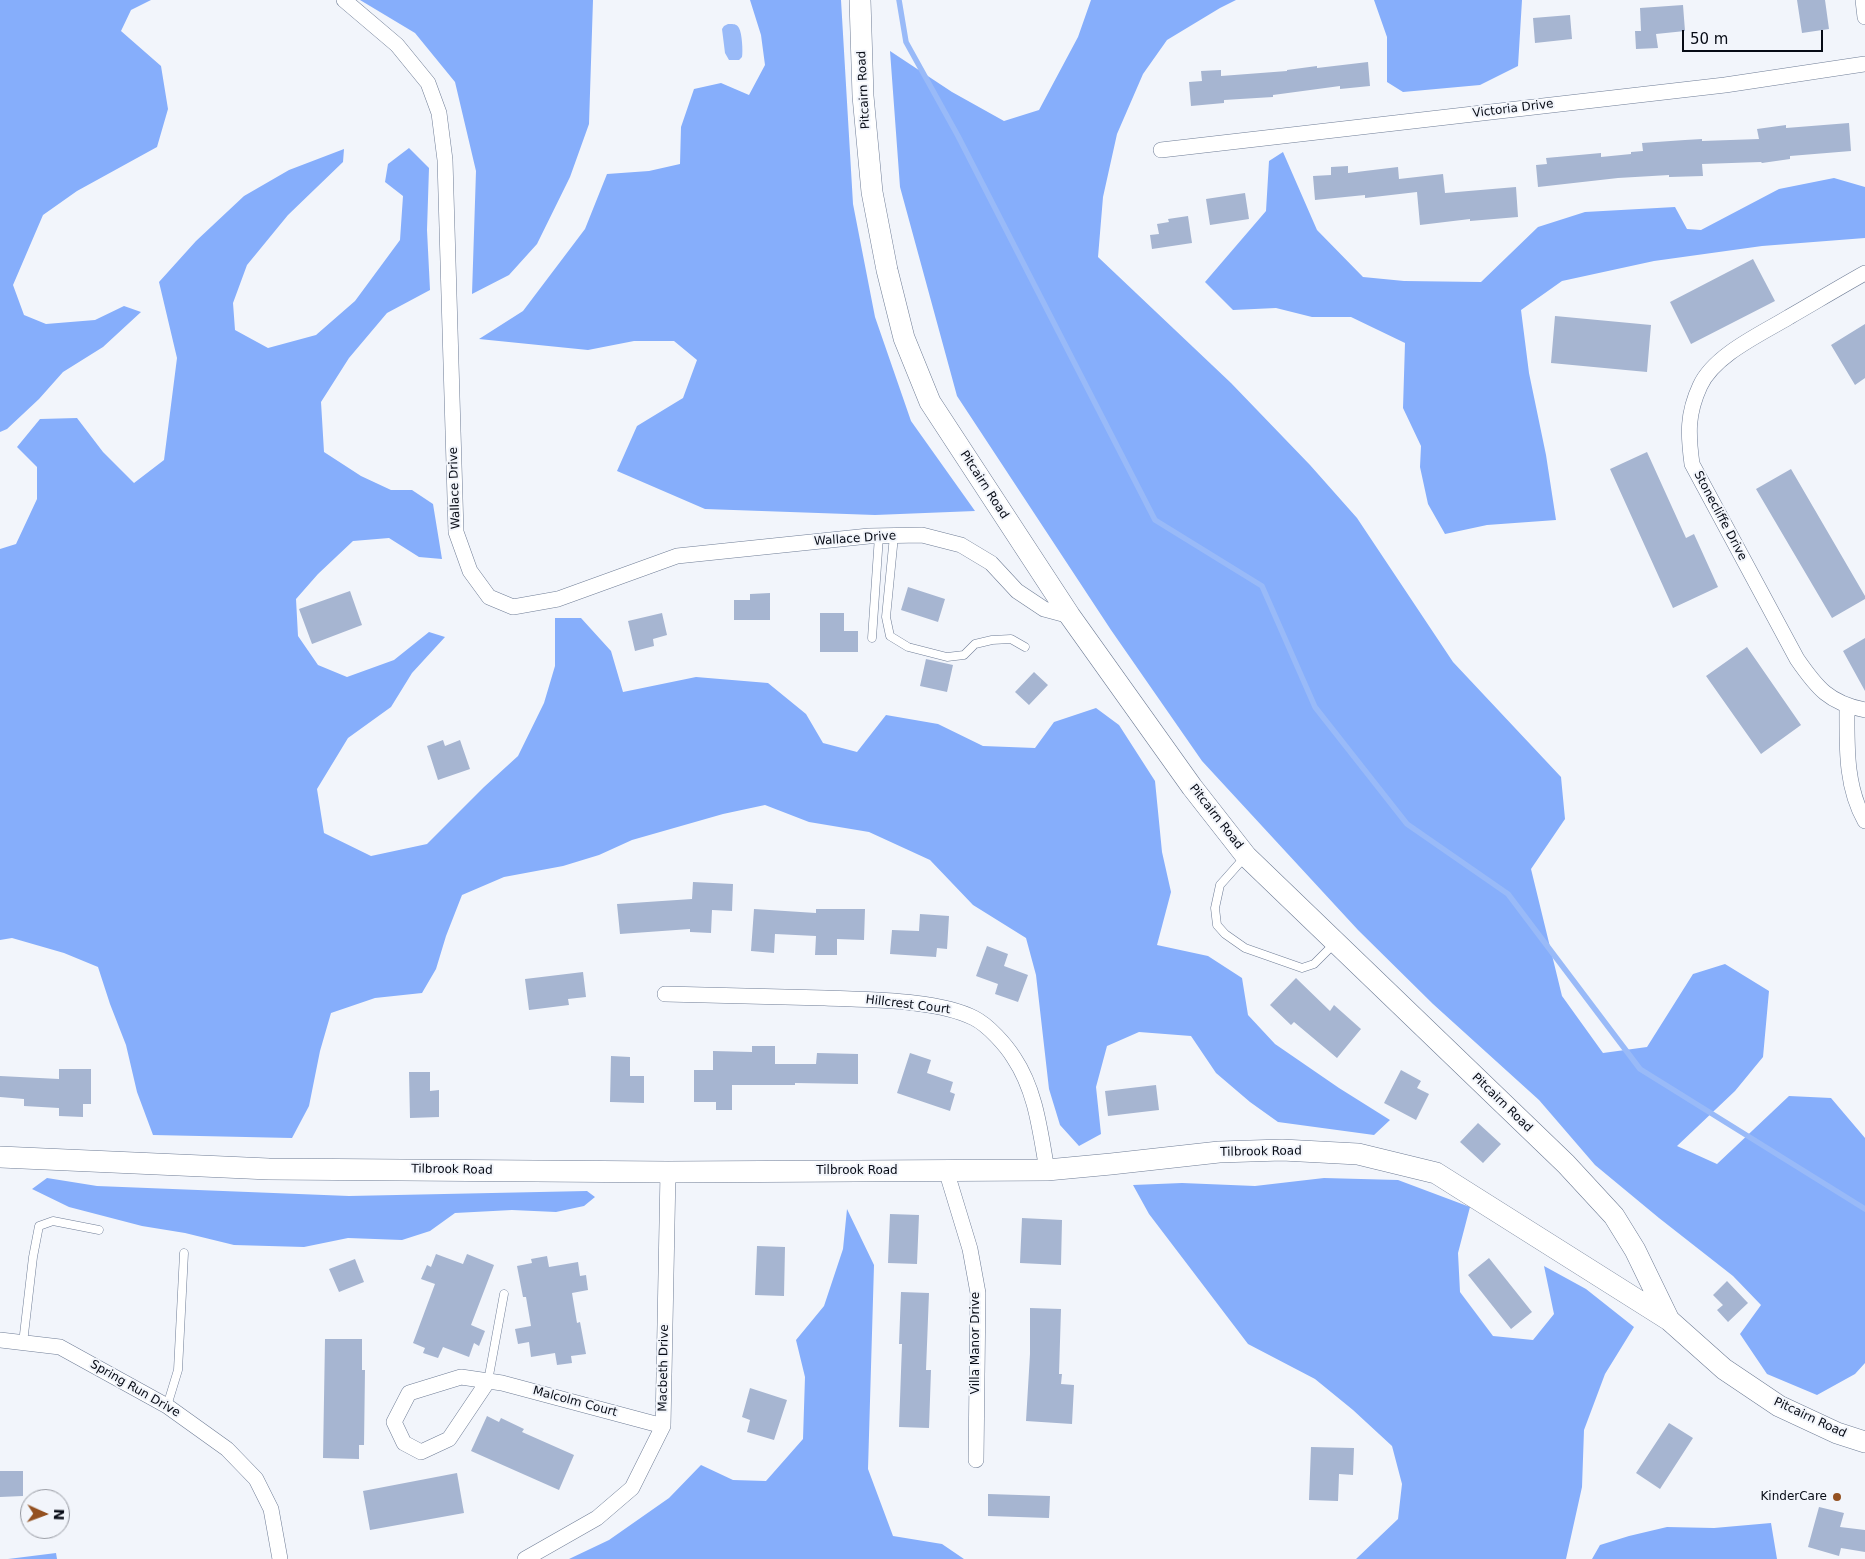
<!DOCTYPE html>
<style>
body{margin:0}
#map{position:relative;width:1865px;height:1559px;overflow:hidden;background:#f2f5fb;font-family:"DejaVu Sans",sans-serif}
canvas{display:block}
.north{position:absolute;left:20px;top:1489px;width:50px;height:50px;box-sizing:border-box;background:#f2f5fb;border:1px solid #94979f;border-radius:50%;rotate:92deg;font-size:14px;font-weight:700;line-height:20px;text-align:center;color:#070b15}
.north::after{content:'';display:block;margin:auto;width:18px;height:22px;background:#945121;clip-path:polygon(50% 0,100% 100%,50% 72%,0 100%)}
.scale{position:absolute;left:1682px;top:30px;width:141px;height:22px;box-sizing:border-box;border:2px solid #070b15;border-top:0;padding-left:6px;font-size:15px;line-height:18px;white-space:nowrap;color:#070b15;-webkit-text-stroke:4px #f2f5fb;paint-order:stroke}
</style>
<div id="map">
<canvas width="1865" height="1559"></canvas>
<div class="north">N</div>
<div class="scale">50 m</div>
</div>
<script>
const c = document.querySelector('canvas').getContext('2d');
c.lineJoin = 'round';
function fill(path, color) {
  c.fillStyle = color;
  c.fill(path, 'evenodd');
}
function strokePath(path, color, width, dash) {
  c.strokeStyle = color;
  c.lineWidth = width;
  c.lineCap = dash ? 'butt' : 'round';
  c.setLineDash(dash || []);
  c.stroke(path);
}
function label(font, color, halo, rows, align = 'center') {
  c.font = font + ' "DejaVu Sans",sans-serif';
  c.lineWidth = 4;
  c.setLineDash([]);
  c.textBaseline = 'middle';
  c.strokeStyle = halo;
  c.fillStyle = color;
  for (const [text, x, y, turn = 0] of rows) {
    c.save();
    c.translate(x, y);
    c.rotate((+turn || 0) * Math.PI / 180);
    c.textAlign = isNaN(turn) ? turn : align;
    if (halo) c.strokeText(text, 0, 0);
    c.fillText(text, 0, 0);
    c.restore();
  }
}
const forest = new Path2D(`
 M0,0H151L131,10L121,31L161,66L168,109L157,147L77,191L43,215L13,285L24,315L46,324L95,320L124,306L141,312L103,347L63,372L39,399L7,429L0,432Z
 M360,0H593L589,124L570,177L537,244L509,275L472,294L476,171L455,82L415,33Z
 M750,0H841L853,204L875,317L911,421L975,511L875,515L705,509L617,471L637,426L683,398L697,360L674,341H634L588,350L479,339L523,311L585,229L607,174L649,171L680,164L681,127L694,89L721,83L749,95L765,65L761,35Z
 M1091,0H1236L1220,8L1167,40L1143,74L1117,134L1103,197L1098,257L1231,383L1310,465L1357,518L1453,662L1561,777L1565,819L1531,869L1562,996L1603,1053L1647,1047L1693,974L1725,964L1769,991L1763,1057L1735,1091L1677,1146L1717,1164L1789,1096L1831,1098L1865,1138V1363L1855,1374L1817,1395L1767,1374L1740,1334L1761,1305L1733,1276L1659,1218L1595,1165L1539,1100L1433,1004L1358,930L1202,761L1111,630L957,396L900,187L890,51L952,92L1004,121L1039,110L1078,37Z
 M1374,0H1522L1518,66L1480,85L1403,92L1387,82V37Z
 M409,148L429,168L427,230L430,290L387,313L349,358L321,402L324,452L361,476L391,490H412L433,504L442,559L419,557L389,538L353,541L318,574L296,599L298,636L318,665L347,677L394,660L429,632L445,637L412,673L391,707L348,738L317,789L324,833L371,856L427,844L484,787L518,756L544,703L555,666V618H581L611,651L623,692L696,677L768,683L806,714L823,743L857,752L886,715L938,724L983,746L1035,748L1054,722L1096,708L1119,725L1155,781L1162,852L1171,892L1157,945L1208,956L1242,978L1248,1015L1275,1044L1339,1088L1390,1120L1374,1135L1278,1122L1250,1102L1216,1073L1191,1036L1139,1032L1107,1046L1096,1087L1101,1134L1079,1146L1060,1125L1049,1089L1036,975L1026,938L973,905L930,860L869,832L809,822L765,805L723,814L632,840L599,855L563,866L504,877L462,895L446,936L436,969L422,993L375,998L331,1013L320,1051L309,1106L292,1138L153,1135L137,1092L126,1045L110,1004L98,967L64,953L12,938L0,940V549L16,544L37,499V467L17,447L40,419L77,418L103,452L134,483L164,460L177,358L159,282L196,241L244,196L289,170L344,149L343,162L288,215L247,265L233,303L235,330L268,348L316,335L355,301L400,240L403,196L385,182L388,164Z
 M1283,152L1317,230L1363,277L1404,281L1481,282L1538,227L1585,212L1675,207L1687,229L1701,230L1779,189L1834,178L1865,187V238L1762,246L1654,261L1562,281L1521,310L1529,373L1546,455L1556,520L1487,525L1445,534L1428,504L1420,467L1421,446L1403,408L1405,343L1351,317H1312L1276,308L1233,310L1205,282L1266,211L1269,161Z
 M47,1178L97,1186L349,1196L587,1191L595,1197L584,1206L556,1212L512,1210L455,1213L430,1231L402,1240L348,1238L304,1247L234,1245L185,1233L142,1226L69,1207L32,1189Z
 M1324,1178L1398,1180L1470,1207L1458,1253L1460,1292L1493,1336L1533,1340L1554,1314L1544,1266L1586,1289L1634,1327L1605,1374L1584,1430L1582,1487L1566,1559H1356L1398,1519L1402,1484L1392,1446L1353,1410L1315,1379L1248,1344L1149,1214L1133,1185L1182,1183L1255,1186Z
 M847,1209L874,1265L868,1469L893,1536L942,1544L964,1559H569L609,1540L669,1498L701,1465L733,1480L766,1481L803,1439L805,1377L796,1340L824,1306L843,1249Z
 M1771,1523L1777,1559H1592L1600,1545L1629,1536L1667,1527L1714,1528Z
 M56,1553L57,1559H8Z`);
const water = new Path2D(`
 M728,24C731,24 737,23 739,28C742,33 743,51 742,57L739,60H729L725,53L722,29L724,26Z`);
const stream = new Path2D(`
 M899,0L906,42L958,136L1155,520L1262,586L1315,707L1407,824L1508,894L1640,1069L1865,1209`);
const building = new Path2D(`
 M1797,0H1825L1829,29L1802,33Z
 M1683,5L1685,31L1656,34L1658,48L1636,49L1635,31H1641L1640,8Z
 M1570,15L1572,39L1535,43L1533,18Z
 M1368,62L1370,86L1340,89V86L1273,95V97L1224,100V103L1191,106L1189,82L1202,81L1201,71L1221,70V76L1287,71V70L1317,66V68Z
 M1849,123L1851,151L1790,156V159L1762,163L1761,162L1702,164L1703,176L1669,177V175L1618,178L1538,187L1536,165L1547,164L1546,158L1601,153V157L1631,154V152L1643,151L1642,143L1685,140L1702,139V141L1759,139L1757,129L1786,125V128Z
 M1348,166V173L1398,167L1399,179L1443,174L1445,193L1516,187L1518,217L1470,221V219L1420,225L1417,192L1365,198V195L1315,200L1313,176L1331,175V167Z
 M1245,193L1249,219L1210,225L1206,199Z
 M1188,216L1192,243L1152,249L1150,235L1159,234L1157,224L1169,222L1168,219Z
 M1753,259L1775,301L1691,344L1670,302Z
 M1555,316L1651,325L1647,372L1551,363Z
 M1865,324V378L1855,385L1831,345Z
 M1647,452L1686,538L1694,534L1718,587L1673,608L1610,469Z
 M1791,469L1865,596V599L1832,618L1756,489Z
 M908,587L945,599L938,622L901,610Z
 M350,591L362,625L312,644L299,609Z
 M770,593V620H734V600H750V594Z
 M662,613L667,635L653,639L654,646L635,651L628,621Z
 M820,613H844V631H858V652H820Z
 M1865,638V691L1843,651Z
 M1747,647L1801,725L1761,754L1706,676Z
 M926,659L953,665L947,692L920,686Z
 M1034,672L1048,685L1029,705L1015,692Z
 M443,740L445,746L460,740L470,769L438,780L427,746Z
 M693,882L733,884L732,911L712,910L711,933L690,932V929L620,934L617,904L692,899Z
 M754,909L816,913V909H865L864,940L837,939V955H815L816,936L775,934L774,953L751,951Z
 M920,914L949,916L947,949L937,948L936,957L890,954L892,930L919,931Z
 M987,946L1008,954L1004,966L1028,975L1018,1002L995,994L998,984L976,976Z
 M583,972L586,997L568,999L569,1005L529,1010L525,979Z
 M1296,978L1330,1011L1334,1005L1361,1029L1337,1058L1294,1022L1291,1025L1270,1005Z
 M752,1046H775V1064H816L817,1053L858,1054V1084L795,1083V1085H732V1110H716V1102H694V1070H713V1051L752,1052Z
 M910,1053L931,1060L927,1073L953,1082L950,1092L955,1094L950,1111L897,1093Z
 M611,1056L630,1057V1076H644V1103L610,1102Z
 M59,1069H91V1104H83V1117L59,1116V1108L24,1106V1099L0,1097V1076L59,1079Z
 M1401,1070L1421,1081L1417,1088L1429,1094L1416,1120L1384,1103Z
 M409,1072H430V1091L439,1090V1117L410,1118Z
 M1156,1085L1159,1110L1108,1116L1105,1091Z
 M1478,1123L1501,1144L1483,1163L1460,1142Z
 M890,1214L919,1215L917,1264L888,1263Z
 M1022,1218L1062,1220L1061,1265L1020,1263Z
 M757,1246L785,1247L784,1296L755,1295Z
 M436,1254L463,1264L467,1254L494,1265L471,1325L485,1331L479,1346L474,1343L469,1357L443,1347L438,1358L423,1353L425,1348L413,1343L435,1284L421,1279L427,1265L431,1267Z
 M547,1256L549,1267L578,1262L580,1276L586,1275L588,1290L572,1293L577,1323L580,1322L586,1354L571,1356L572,1363L557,1365L555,1353L531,1357L529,1342L518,1344L515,1329L531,1326L526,1297H523L517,1266L532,1263L531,1259Z
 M1489,1258L1532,1312L1511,1329L1468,1275Z
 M355,1259L364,1282L339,1292L329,1269Z
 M1727,1281L1748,1303L1728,1322L1717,1310L1723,1305L1713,1295Z
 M901,1292L929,1293L926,1370H931L929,1428L899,1427L902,1344H899Z
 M1030,1308L1061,1309L1059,1374H1062L1061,1384L1074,1385L1072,1424L1026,1421L1030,1354Z
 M325,1339H362V1370H365L364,1445H359V1459L323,1458Z
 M750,1388L787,1400L774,1440L747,1432L750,1420L742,1417Z
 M487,1416L499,1422L501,1418L524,1429L522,1432L574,1455L559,1490L471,1451Z
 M1669,1423L1693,1438L1660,1489L1636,1473Z
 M1311,1447L1354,1448L1353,1475L1339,1474L1338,1501L1309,1500Z
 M0,1471H23V1496L0,1497Z
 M457,1473L464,1513L370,1530L363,1491Z
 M988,1494L1050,1496L1049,1518L988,1516Z
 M1819,1507L1844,1513L1840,1527L1865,1530V1552L1841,1548L1839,1556L1808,1547Z`);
const lane = new Path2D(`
 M894,536L886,617L890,636L908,647L947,657L964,655L975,644L992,640L1011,639L1025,647
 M872,638L879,536
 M1244,858L1220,885L1215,908L1217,925L1225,934L1245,948L1302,968L1314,964L1335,943
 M23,1343L33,1257L39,1226L53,1221L99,1230
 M488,1381L504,1294
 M167,1406L178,1370L184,1253`);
const street = new Path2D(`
 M344,0L397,45L428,83L439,113L445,160L456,532L470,571L489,597L513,607L558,599L677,556L869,536L922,535L961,545L991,563L1017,591L1044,609L1070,616
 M1863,0L1865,17
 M1161,150L1725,85L1865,64
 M1865,273C1840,287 1815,302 1789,317C1761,334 1714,355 1700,386C1687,414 1688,434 1692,464L1797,659C1817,688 1829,703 1865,710
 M1847,706C1847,745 1845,786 1865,821
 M665,994C718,995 771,997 825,998C866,1000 937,999 974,1018C988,1025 1006,1045 1014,1058C1036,1091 1040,1131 1047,1170
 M946,1170L970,1249L978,1293L976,1460
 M0,1340L60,1347L167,1406L227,1449L256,1479L271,1509L280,1559
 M488,1381L449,1439L421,1452L404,1443L394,1422L409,1393L461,1377L502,1383L663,1426
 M525,1559L597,1518L632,1488L663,1426L668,1172`);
const secondary = new Path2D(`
 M860,0L863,96L872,192L887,270L904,338L930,402L1070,616L1192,787L1246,856L1566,1164L1614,1216L1635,1250L1669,1320L1724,1369L1779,1406L1837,1433L1865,1442
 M0,1157L269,1169L668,1172L1047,1170L1111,1164L1219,1152L1282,1150L1358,1154L1436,1173L1669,1320`);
const markers = [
 [1837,1497,5,"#945121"]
];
const streetNames = [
 ["Pitcairn Road",864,90,-93],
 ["Victoria Drive",1513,109,-7],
 ["Pitcairn Road",984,485,57],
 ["Wallace Drive",455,488,-92],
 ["Stonecliffe Drive",1720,516,62],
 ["Wallace Drive",855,539,-4],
 ["Pitcairn Road",1216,817,52],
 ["Hillcrest Court",908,1005,7],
 ["Pitcairn Road",1502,1103,44],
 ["Tilbrook Road",1261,1152,-1],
 ["Tilbrook Road",452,1170,1],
 ["Tilbrook Road",857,1171],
 ["Villa Manor Drive",976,1343,-90],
 ["Macbeth Drive",664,1368,-89],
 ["Spring Run Drive",135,1389,30],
 ["Malcolm Court",575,1402,15],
 ["Pitcairn Road",1810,1418,25]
];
const poiNames = [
 ["KinderCare",1827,1497]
];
fill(forest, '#86aefb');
fill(water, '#99baf8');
strokePath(stream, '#99baf8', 5.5);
fill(building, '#a6b5d1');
strokePath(lane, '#6f7d96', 9);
strokePath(street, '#6f7d96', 16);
strokePath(secondary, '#6f7d96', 22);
strokePath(lane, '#fff', 8);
strokePath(street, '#fff', 15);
strokePath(secondary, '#fff', 21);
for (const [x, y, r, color] of markers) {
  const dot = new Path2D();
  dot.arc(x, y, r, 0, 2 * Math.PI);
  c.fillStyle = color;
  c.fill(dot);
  strokePath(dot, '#f2f5fb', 2);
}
label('12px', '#070b15', '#f2f5fb', streetNames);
label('12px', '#070b15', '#f2f5fb', poiNames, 'right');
</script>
